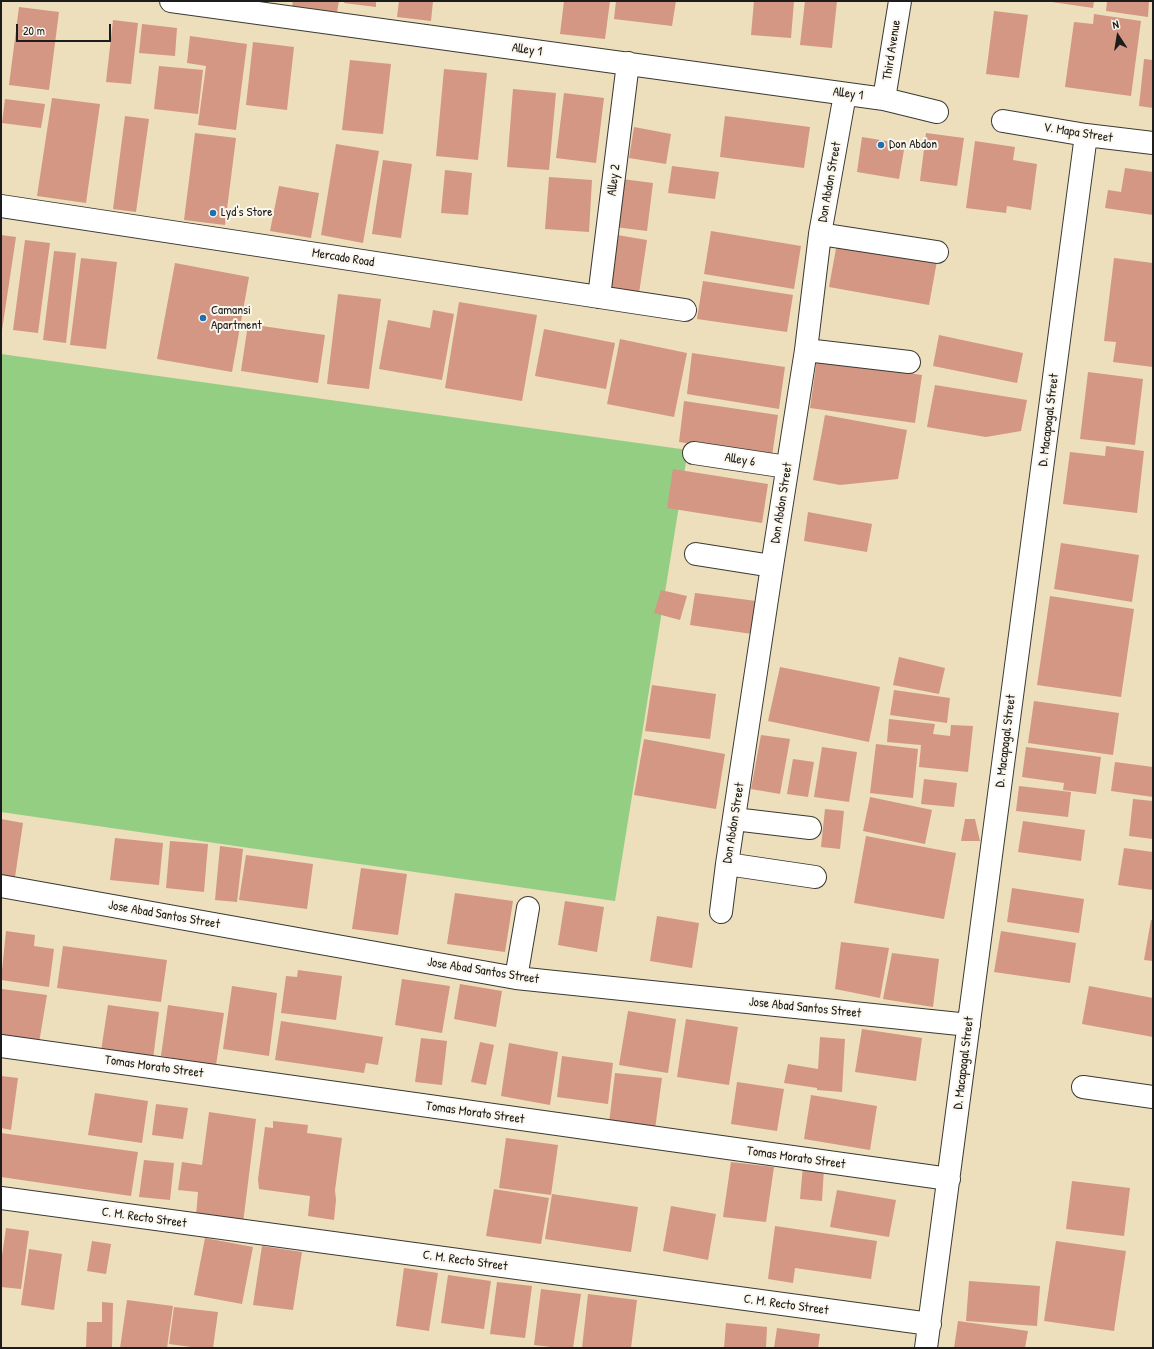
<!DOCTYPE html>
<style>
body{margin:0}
#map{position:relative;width:1154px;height:1349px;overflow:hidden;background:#eddebc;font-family:"Patrick Hand",sans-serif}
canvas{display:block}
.frame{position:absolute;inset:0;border:2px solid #1c1c1c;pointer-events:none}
.north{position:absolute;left:1098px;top:16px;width:40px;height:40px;-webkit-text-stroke:3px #fbf7ec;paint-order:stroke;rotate:348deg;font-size:11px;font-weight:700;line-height:16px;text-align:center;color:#1c1c1c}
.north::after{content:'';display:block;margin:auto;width:14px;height:18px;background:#1c1c1c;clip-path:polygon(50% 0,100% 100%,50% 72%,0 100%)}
.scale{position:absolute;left:16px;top:24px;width:95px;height:18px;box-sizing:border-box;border:2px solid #1c1c1c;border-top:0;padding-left:5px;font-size:12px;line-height:14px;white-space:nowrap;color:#1c1c1c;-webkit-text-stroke:3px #fbf7ec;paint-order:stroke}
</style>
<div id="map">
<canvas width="1154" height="1349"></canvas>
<div class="frame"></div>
<div class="north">N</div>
<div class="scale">20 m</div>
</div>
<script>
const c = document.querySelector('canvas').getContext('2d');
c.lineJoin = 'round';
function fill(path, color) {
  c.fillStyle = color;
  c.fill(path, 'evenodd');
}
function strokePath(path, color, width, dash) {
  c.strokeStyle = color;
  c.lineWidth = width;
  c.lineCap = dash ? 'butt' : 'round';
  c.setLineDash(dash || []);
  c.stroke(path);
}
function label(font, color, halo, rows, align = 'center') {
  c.font = font + ' "Patrick Hand",sans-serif';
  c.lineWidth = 4;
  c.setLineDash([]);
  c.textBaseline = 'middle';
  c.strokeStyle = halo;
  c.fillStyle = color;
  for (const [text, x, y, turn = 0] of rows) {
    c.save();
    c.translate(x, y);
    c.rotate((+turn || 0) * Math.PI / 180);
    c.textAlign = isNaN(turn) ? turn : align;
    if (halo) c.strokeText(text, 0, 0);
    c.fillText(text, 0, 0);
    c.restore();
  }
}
const green = new Path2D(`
 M1,354L688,450L615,901L1,812Z`);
const building = new Path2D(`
 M293,1H339L337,12L292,6Z
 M345,1H376V7L344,3Z
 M399,1H433L431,21L397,17Z
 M564,1H610L605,39L560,34Z
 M616,1H676L672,26L614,19Z
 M754,1H794L791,38L751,35Z
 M805,1H837L832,48L800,45Z
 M1045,1H1094L1093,8Z
 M1107,1H1149L1148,17L1106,11Z
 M19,7L59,12L49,90L9,85Z
 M994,11L1028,15L1019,78L986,74Z
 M1094,14L1141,21L1131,96L1065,87L1074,22L1093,24Z
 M113,20L138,23L131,84L106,82Z
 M142,24L177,28L175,56L139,53Z
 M190,36L247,44L236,130L198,125L206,66L187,63Z
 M253,42L294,47L287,110L246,105Z
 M1144,59L1153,60V108L1139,106Z
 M350,60L391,64L383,134L342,130Z
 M159,66L203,70L198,114L154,109Z
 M444,69L487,73L478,160L436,156Z
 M513,89L556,93L549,170L507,167Z
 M564,93L604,98L596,163L556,158Z
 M52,98L100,104L86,203L37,196Z
 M5,99L45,104L41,128L2,123Z
 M125,116L149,119L136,212L113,209Z
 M725,116L810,127L804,168L720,157Z
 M634,127L671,134L666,164L629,158Z
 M195,133L236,138L225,225L184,220Z
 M926,133L964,138L957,186L920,181Z
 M862,137L905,144L899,179L857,172Z
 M975,141L1015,147L1013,160L1037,164L1031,210L1007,206L1006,213L966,208Z
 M336,144L379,151L363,243L321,235Z
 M383,160L412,164L401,238L372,234Z
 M672,166L719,172L715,199L668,193Z
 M1125,168L1153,172V215L1105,208L1108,190L1121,192Z
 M445,170L472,173L468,215L441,213Z
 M549,177L592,180L589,232L545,229Z
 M622,179L653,183L647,231L615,227Z
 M279,186L319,193L311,238L270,231Z
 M711,231L801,246L794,289L704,274Z
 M1,235L16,237L2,330L1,329Z
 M617,235L647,240L639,293L609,288Z
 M25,240L50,243L38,333L13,330Z
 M837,243L937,261L929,305L829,287Z
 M54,251L76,253L66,343L43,340Z
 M81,258L117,262L106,349L70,345Z
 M1114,258L1153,263V367L1113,362L1116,342L1104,341Z
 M175,263L249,277L232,372L157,359Z
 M703,281L793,295L787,332L697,319Z
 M338,294L381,299L369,389L327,384Z
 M459,302L537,315L522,401L445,388Z
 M433,310L454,314L442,380L379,369L388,320L430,328Z
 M248,324L325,335L318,383L241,371Z
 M544,329L615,343L606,389L535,376Z
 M939,335L1023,353L1017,383L933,366Z
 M620,339L687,353L674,417L607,404Z
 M692,353L785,367L779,409L687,394Z
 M817,359L922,375L915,423L810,408Z
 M1088,372L1143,379L1135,445L1080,439Z
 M935,385L1027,400L1021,431L986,437L927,427Z
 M684,401L778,415L772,456L679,442Z
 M825,415L907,430L898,479L840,485L813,480Z
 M1106,446L1144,451L1137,513L1063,504L1070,452L1105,456Z
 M673,469L768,484L762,523L667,508Z
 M808,512L872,524L867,552L804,541Z
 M1061,543L1139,555L1132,602L1054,589Z
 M661,590L687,596L680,620L654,613Z
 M695,593L756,601L752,634L690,625Z
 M1050,596L1134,609L1121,697L1037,685Z
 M899,657L945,668L939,694L893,685Z
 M780,667L880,687L869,742L768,721Z
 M652,685L716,694L710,739L645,731Z
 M894,690L950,698L947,723L890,715Z
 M1034,701L1119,713L1113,755L1028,743Z
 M889,719L935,724L933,734L950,736L951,725L973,726L968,772L919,767L921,745L887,742Z
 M761,735L790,739L780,794L751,789Z
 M644,739L725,754L716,809L634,795Z
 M876,744L918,749L913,798L870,793Z
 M822,747L857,752L849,802L814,797Z
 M1026,747L1101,757L1096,794L1063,790L1064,783L1022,777Z
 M793,759L814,762L808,797L787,794Z
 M1115,762L1153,767V797L1111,791Z
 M924,779L957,783L954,807L921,804Z
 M1019,786L1071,792L1068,817L1016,811Z
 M870,797L932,810L925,844L863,831Z
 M1133,799L1153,801V839L1129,836Z
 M825,809L844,811L840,849L821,847Z
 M1,819L23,823L15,877L1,874Z
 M965,819H975L980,841H961Z
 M1023,821L1085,830L1081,861L1018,852Z
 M866,836L956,853L944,919L854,903Z
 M115,838L163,843L159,885L110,880Z
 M170,841L208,844L204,892L166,888Z
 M220,846L243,849L237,902L215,900Z
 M1124,848L1153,852V890L1118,885Z
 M246,855L313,864L307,909L239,900Z
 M361,868L407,874L398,935L352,929Z
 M1012,888L1084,899L1079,933L1007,922Z
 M455,893L513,901L505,952L447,944Z
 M565,901L604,907L597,952L558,945Z
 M657,916L699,923L692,968L650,961Z
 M1151,920H1153V961L1144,960Z
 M6,931L35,935L34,946L54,949L49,987L1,980Z
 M1001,931L1076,943L1070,983L994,972Z
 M841,942L889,948L880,998L835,989Z
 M63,946L167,960L161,1002L57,988Z
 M892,953L939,959L933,1007L883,999Z
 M298,970L342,976L336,1020L281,1013L286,976L297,977Z
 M402,979L450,986L442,1033L395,1025Z
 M460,984L502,991L496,1027L454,1019Z
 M232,986L277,993L269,1056L223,1049Z
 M1089,986L1153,998V1037L1082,1024Z
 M2,989L47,995L39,1043L1,1037Z
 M108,1005L159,1012L153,1059L101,1051Z
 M168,1005L224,1013L216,1065L161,1056Z
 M628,1011L676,1019L668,1073L619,1065Z
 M686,1019L738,1027L729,1085L677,1077Z
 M281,1021L383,1037L378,1065L366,1063L364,1073L275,1060Z
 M862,1029L922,1038L916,1081L855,1072Z
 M820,1037L845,1039L842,1092L817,1090V1088L784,1083L788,1064L818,1069Z
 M421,1038L447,1041L442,1085L415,1082Z
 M480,1042L494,1045L486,1085L471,1082Z
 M509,1043L558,1052L550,1105L501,1096Z
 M562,1056L613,1063L608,1104L557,1097Z
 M615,1073L662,1078L655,1129L609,1123Z
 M1,1076L18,1078L11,1130L1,1128Z
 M737,1082L784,1089L777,1131L731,1124Z
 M95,1093L148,1101L142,1143L88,1135Z
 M811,1095L877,1106L870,1150L804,1139Z
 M156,1104L188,1108L183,1139L152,1135Z
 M209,1112L256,1119L243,1223L196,1216L198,1192L178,1190L182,1162L202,1165Z
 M273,1121L308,1125L307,1133L342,1138L335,1190L336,1200L334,1220L308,1216L310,1196L259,1189L258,1179L265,1127L273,1128Z
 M1,1133L138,1152L131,1196L1,1177Z
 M506,1138L558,1145L551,1195L499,1188Z
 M144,1160L174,1163L170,1200L139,1197Z
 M731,1162L774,1167L766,1222L723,1217Z
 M803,1166L824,1168L822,1201L800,1199Z
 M1072,1181L1130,1188L1124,1236L1066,1229Z
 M494,1189L549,1198L541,1244L486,1236Z
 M837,1190L896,1200L889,1237L830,1227Z
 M552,1194L638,1207L631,1252L545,1239Z
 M671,1206L716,1214L708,1260L663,1251Z
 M775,1226L877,1241L871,1279L795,1268L793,1283L768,1279Z
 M6,1228L29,1231L21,1289L1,1287V1263Z
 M205,1238L253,1247L242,1304L194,1295Z
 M92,1241L111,1244L106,1274L87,1271Z
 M1056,1241L1126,1251L1114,1331L1044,1321Z
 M262,1246L302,1252L293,1310L253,1305Z
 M29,1249L62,1254L54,1310L21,1305Z
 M404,1268L438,1273L429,1331L396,1326Z
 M448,1275L491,1281L484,1329L441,1323Z
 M969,1281L1040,1286L1037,1326L966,1321Z
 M497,1282L532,1286L525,1338L490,1334Z
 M541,1289L581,1294L573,1348H559L534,1345Z
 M588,1294L637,1300L631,1348H582Z
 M127,1300L173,1306L167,1348H120Z
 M102,1302L113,1303L112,1348H86L87,1322H102Z
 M174,1307L218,1312L213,1348H199L169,1344Z
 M958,1321L1028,1331L1025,1348H954Z
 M726,1323L767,1327L766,1348H724Z
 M777,1328L820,1334L818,1348H774Z`);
const minor = new Path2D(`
 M171,1L884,99L937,112
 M884,99L900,1
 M1003,121L1086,135L1153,143
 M1,206L685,310
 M820,234L937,252
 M599,297L628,63
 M806,350L909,362
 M694,453L787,467
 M696,554L772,566
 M734,819L810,828
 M727,864L815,877
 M1,886L516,978L969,1025
 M721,912L727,864L772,566L806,350L820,234L845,94
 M516,978L528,908
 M1,1046L949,1179
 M1083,1087L1153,1097
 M1,1198L930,1324
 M926,1348L1086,135`);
const markers = [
 [881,145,4,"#1f6fb2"],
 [213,213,4,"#1f6fb2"],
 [203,318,4,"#1f6fb2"]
];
const streetNames = [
 ["Alley 1",527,50,8],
 ["Third Avenue",892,50,-81],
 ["Alley 1",848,94,7],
 ["V. Mapa Street",1078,133,9],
 ["Alley 2",614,180,-83],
 ["Don Abdon Street",830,182,-80],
 ["Mercado Road",343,258,9],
 ["D. Macapagal Street",1049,420,-83],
 ["Alley 6",740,460,9],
 ["Don Abdon Street",782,503,-81],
 ["D. Macapagal Street",1006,741,-83],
 ["Don Abdon Street",734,823,-81],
 ["Jose Abad Santos Street",164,915,10],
 ["Jose Abad Santos Street",483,971,9],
 ["Jose Abad Santos Street",805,1008,6],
 ["D. Macapagal Street",964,1063,-83],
 ["Tomas Morato Street",154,1067,8],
 ["Tomas Morato Street",475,1113,8],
 ["Tomas Morato Street",796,1158,8],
 ["C. M. Recto Street",144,1218,8],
 ["C. M. Recto Street",465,1261,8],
 ["C. M. Recto Street",786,1305,8]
];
const poiNames = [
 ["Don Abdon",889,145],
 ["Lyd's Store",221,213],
 ["Camansi",211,311],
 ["Apartment",211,326]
];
fill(green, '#94ce82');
fill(building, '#d49783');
strokePath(minor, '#3b3934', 24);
strokePath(minor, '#fff', 22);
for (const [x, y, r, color] of markers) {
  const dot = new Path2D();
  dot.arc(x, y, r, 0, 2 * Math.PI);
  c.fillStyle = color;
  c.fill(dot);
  strokePath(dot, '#fbf7ec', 1.5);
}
label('13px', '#1c1c1c', '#fbf7ec', streetNames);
label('13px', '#1c1c1c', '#fbf7ec', poiNames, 'left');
</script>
